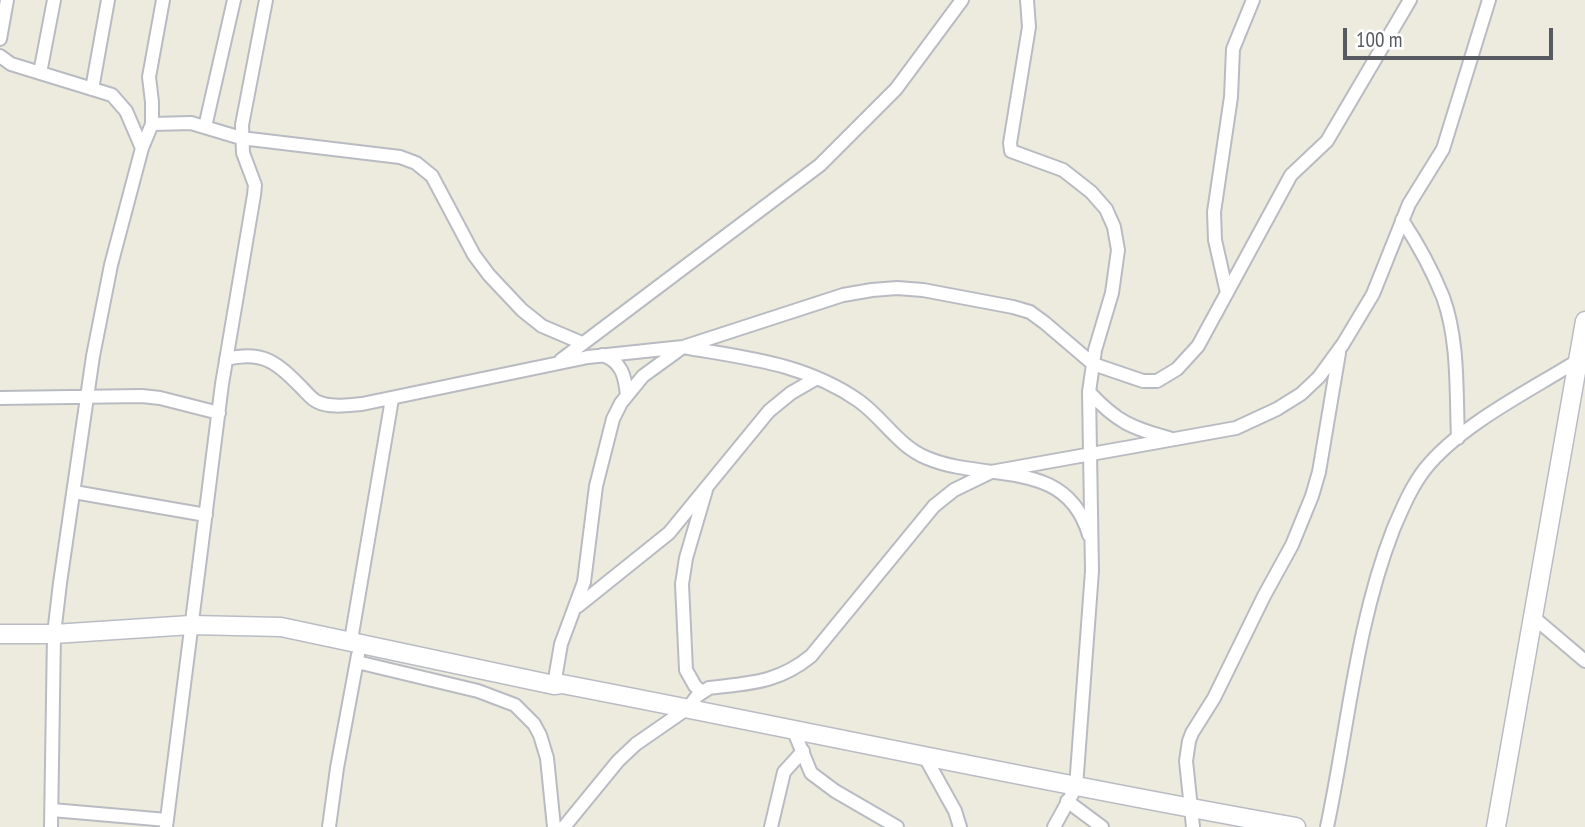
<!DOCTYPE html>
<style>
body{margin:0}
#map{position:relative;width:1585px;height:827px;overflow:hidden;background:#ecebde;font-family:"PT Sans Narrow",sans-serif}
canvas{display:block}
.scale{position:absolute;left:1343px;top:28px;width:210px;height:32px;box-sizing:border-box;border:4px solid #575b61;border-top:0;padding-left:9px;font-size:21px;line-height:24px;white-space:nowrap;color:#575b61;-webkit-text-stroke:5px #fff;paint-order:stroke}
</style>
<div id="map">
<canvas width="1585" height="827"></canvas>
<div class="scale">100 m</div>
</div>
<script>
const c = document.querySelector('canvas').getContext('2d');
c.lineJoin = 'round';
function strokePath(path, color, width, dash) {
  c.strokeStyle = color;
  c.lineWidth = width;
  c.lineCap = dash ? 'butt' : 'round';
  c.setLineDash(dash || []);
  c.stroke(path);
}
const street = new Path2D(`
 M1027,0L1029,27L1010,143L1011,151L1063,170L1091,192L1106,209L1114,227L1118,250L1112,293L1095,350L1089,392L1092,571L1076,787L1054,827
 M0,39L7,0
 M0,56L11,64L112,95L126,111L142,148
 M40,73L54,0
 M92,89L108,0
 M152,124L191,123L241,138L400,157L416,163L432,176L474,255L489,275L522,310L542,326L582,343
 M205,127L234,0
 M1402,220C1418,244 1432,270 1443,297C1459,341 1456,392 1458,438
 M1227,293L1215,240L1214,212L1231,97L1233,49L1253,0
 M602,355C622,361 625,377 627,395
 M226,359C264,350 277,363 302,388C307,393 312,400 318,402C331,408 348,405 362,404L588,357L683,347L843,295L872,290L897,288L923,290L1013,307L1030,312L1045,323L1093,364L1143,381H1157L1177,369L1198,346L1291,175L1327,141L1410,0
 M561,360L820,165L896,89L962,0
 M1089,392C1117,422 1131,428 1172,439
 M0,398L142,396L160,398L219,413
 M74,492L206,515
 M578,606L669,533L769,411L791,393L817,378
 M1532,616L1585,661
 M351,640L392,399
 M357,662L478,691L515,705L534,724L540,735L547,758L554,827
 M554,685L561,644L584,582L596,486L613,419L621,403L643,376L683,347C745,358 805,363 859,401C884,419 898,446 927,458C986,483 1066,456 1089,535
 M702,692L695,686L686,670L682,584L686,558L706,490
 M793,729L811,773L835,791L897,827
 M925,757L955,811L960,827
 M1067,801L1102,827
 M52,810L167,820
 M51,827L54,634L60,583L93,356L111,265L142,148L152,124V102L149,77L163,0
 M166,827L222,384L254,195L255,185L243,153L242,125L266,0
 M329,827L337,768L358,655
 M564,827L618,761L636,744L688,708L697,696L709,688C750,683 778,683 811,656L934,506L954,490L991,472L1236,428L1277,409L1301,394L1319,377L1343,344L1373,294L1409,204L1443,149L1489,0
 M771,827L784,772L803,751
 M1193,827L1186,761L1189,741L1192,733L1214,698L1264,596L1292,545L1312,496L1319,472L1339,353
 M1327,827C1348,728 1356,625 1393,530C1402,509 1411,487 1425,469C1460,425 1529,391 1577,361`);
const secondary = new Path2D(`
 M0,634H54L191,625L281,627L554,685L562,684C807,731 1050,784 1296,827
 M1496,827L1585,321`);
strokePath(street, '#b9bbc2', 16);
strokePath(secondary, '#b9bcc4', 21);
strokePath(street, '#fff', 12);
strokePath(secondary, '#fff', 18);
</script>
